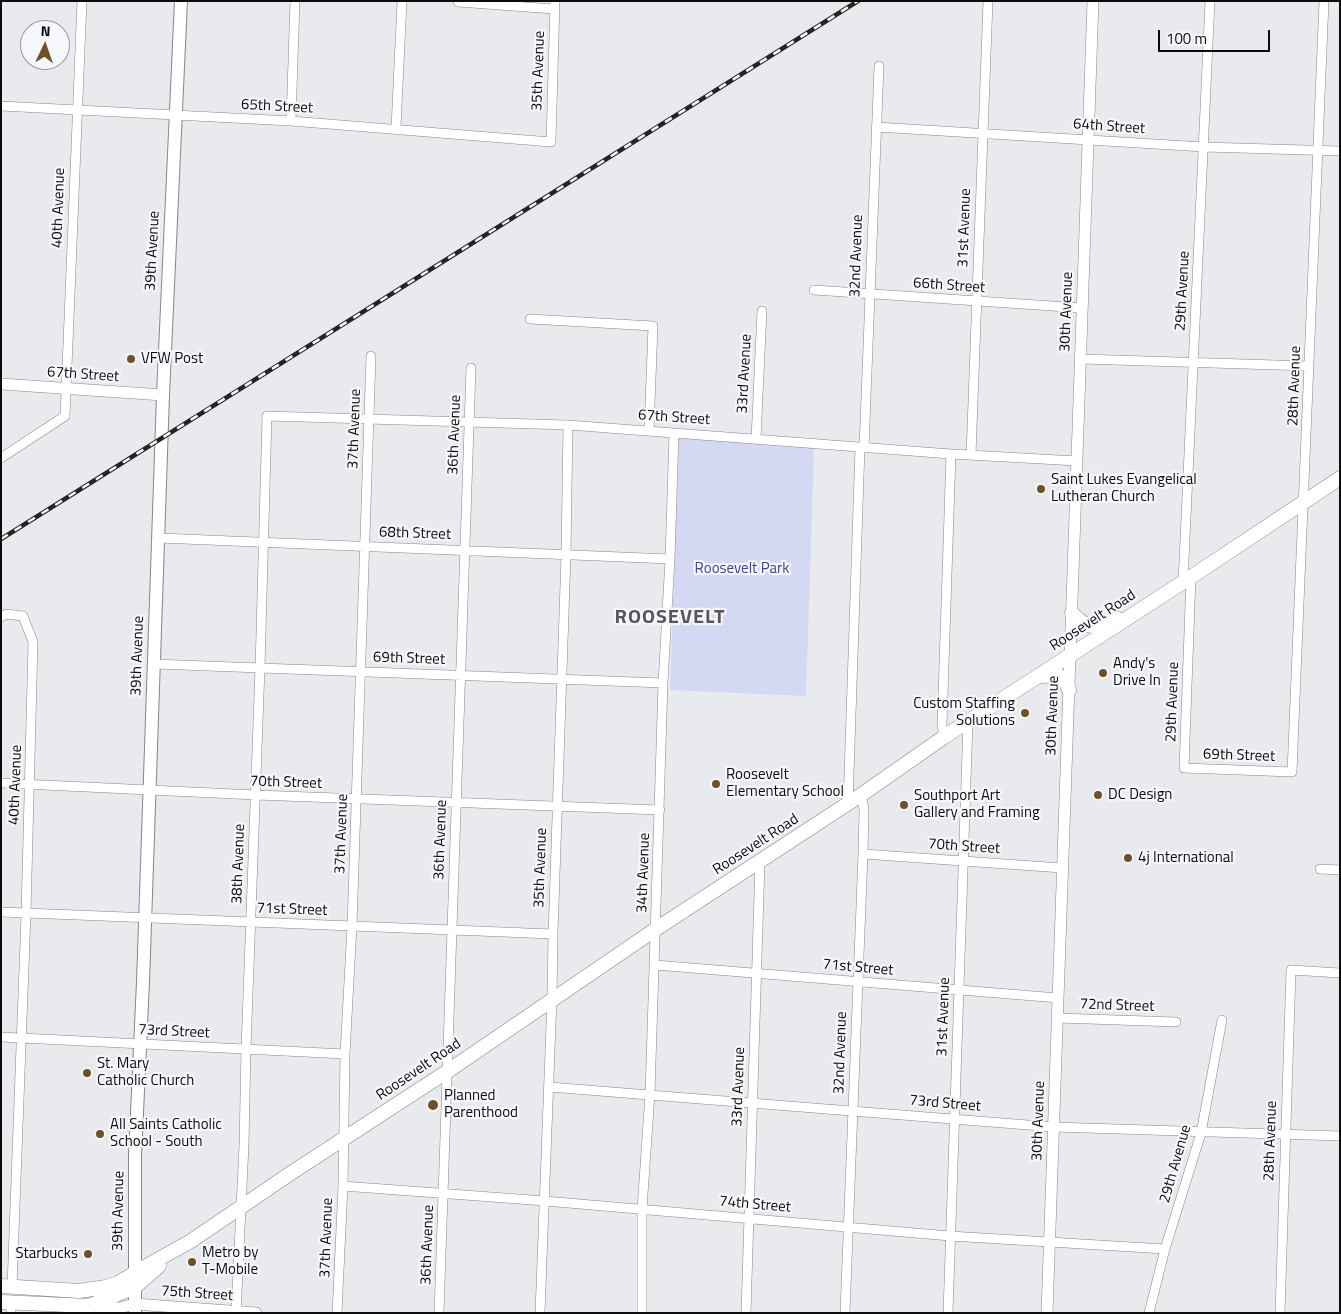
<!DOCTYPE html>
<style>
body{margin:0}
#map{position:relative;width:1341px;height:1314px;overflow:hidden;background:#e9eaee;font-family:"Titillium Web",sans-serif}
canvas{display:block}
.frame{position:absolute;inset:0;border:2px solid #0c0c0d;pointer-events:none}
.north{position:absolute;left:20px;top:20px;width:50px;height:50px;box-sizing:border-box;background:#f6f7fb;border:1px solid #98999c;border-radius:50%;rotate:3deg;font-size:14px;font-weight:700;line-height:20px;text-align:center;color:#0c0c0d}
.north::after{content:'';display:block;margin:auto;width:18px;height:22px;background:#6e5124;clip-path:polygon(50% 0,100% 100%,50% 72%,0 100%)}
.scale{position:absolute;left:1158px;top:30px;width:112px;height:22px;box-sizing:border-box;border:2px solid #0c0c0d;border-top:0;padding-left:6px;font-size:15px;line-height:18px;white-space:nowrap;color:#0c0c0d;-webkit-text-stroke:4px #f6f7fb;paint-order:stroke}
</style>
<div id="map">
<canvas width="1341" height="1314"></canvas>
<div class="frame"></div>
<div class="north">N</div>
<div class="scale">100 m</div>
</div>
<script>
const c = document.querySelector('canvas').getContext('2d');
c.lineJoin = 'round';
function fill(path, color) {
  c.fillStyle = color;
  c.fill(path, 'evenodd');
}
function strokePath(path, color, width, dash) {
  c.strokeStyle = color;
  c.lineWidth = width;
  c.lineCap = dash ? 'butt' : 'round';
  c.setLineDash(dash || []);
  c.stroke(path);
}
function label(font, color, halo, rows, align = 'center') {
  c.font = font + ' "Titillium Web",sans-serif';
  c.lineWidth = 4.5;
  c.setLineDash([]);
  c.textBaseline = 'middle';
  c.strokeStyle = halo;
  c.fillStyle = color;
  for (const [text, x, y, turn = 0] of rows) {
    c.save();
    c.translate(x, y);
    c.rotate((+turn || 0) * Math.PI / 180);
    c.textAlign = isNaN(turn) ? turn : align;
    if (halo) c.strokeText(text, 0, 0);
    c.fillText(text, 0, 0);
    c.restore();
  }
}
const green = new Path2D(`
 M679,438L814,448L806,696L670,690Z`);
const minor = new Path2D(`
 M458,2L554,9
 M1,106L291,121L551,142L555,1
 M291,121L295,1
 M876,127L1204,147L1340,151
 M396,128L402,1
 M814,290L1082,308
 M530,319L653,326L649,431
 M1081,359L1309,366
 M756,439L762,311
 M864,448L879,66
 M971,455L988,1
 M1,458L65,416L82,1
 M159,538L670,559
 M1191,577L1184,768L1292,772L1324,1
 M1183,582L1210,1
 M1,617L6,614L23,616L33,642L26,914L12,1286
 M154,664L663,683
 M944,737L942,725L951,454
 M1,783L256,795L660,810
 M848,804L860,447
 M863,854L1062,868
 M1320,869L1340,870
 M1,912L553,934
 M655,965L1058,998
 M1058,1018L1176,1022
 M1,1037L345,1054
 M549,1087L1053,1127L1340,1136
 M343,1186L545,1201L950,1236L1165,1249
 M11,1313V1303
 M236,1313L244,1145L246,1049L260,668L267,416L568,425L951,454L1077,461
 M337,1313L343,1186L345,1054L352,926L371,356
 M439,1313L471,368
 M540,1313L552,998L553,934L566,555L568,425
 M642,1313V1209L650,1094L663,683L670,559L674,433
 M746,1313L760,862
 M845,1313L863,854L864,809L861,795
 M948,1313L968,722
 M1149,1313L1165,1249L1201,1133L1222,1020
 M1280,1313L1291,970L1340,973`);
const tertiary = new Path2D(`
 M1,384L163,395
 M91,1306L119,1308L135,1304L256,1313
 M1047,1313L1093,1`);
const secondary = new Path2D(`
 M135,1313V1156L143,982L163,395L181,1`);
const primary = new Path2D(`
 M1072,613C1092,634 1094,624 1118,619
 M1041,676L1058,675L1065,680L1069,690
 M1,1286L79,1291L106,1287L118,1283L148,1265L191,1241L291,1173L448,1071L656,929L861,795L944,737L1191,577L1340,478
 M1,1302L89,1306L135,1287L159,1266`);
const rail = new Path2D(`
 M1,539L858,1`);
const markers = [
 [131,359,5,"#6e5124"],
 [1041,489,5,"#6e5124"],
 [1103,673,5,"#6e5124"],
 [1025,713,5,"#6e5124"],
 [716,784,5,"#6e5124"],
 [1098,795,5,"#6e5124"],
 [904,805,5,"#6e5124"],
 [1128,858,5,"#6e5124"],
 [87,1073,5,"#6e5124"],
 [433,1105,6,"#6e5124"],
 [100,1134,5,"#6e5124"],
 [88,1254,5,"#6e5124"],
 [192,1262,5,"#6e5124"]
];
const streetNames = [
 ["35th Avenue",539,71,-88],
 ["65th Street",277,107,3],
 ["64th Street",1109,127,4],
 ["40th Avenue",59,208,-88],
 ["31st Avenue",965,228,-88],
 ["39th Avenue",153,251,-87],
 ["32nd Avenue",857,256,-88],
 ["66th Street",949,286,4],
 ["29th Avenue",1183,291,-87],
 ["30th Avenue",1067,312,-88],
 ["33rd Avenue",745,374,-87],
 ["67th Street",83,375,4],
 ["28th Avenue",1295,386,-88],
 ["67th Street",674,418,4],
 ["37th Avenue",355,429,-88],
 ["36th Avenue",455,435,-88],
 ["68th Street",415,534,2],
 ["Roosevelt Road",1093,621,-33],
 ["39th Avenue",138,656,-88],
 ["69th Street",409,659,2],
 ["29th Avenue",1173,702,-88],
 ["30th Avenue",1053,716,-88],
 ["69th Street",1239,756,2],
 ["70th Street",286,783,2],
 ["40th Avenue",16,785,-88],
 ["37th Avenue",342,834,-88],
 ["36th Avenue",441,840,-88],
 ["Roosevelt Road",756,845,-33],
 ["70th Street",964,847,4],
 ["38th Avenue",239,864,-88],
 ["35th Avenue",541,868,-88],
 ["34th Avenue",644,873,-88],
 ["71st Street",292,910,2],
 ["71st Street",858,968,5],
 ["72nd Street",1117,1006,2],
 ["31st Avenue",944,1017,-88],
 ["73rd Street",174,1032,3],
 ["32nd Avenue",841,1053,-88],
 ["Roosevelt Road",419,1070,-34],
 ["33rd Avenue",739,1087,-88],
 ["73rd Street",945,1104,5],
 ["30th Avenue",1039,1121,-88],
 ["28th Avenue",1271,1141,-88],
 ["29th Avenue",1176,1164,-74],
 ["74th Street",755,1205,5],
 ["39th Avenue",119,1211,-89],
 ["37th Avenue",327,1238,-88],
 ["36th Avenue",428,1245,-88],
 ["75th Street",197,1294,4]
];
const poiNames = [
 ["VFW Post",141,359],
 ["Saint Lukes Evangelical",1051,480],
 ["Lutheran Church",1051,497],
 ["Andy's",1113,664],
 ["Drive In",1113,681],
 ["Custom Staffing",1015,704,"right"],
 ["Solutions",1015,721,"right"],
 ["Roosevelt",726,775],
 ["Elementary School",726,792],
 ["DC Design",1108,795],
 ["Southport Art",914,796],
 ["Gallery and Framing",914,813],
 ["4j International",1138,858],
 ["St. Mary",97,1064],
 ["Catholic Church",97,1081],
 ["Planned",444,1096],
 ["Parenthood",444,1113],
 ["All Saints Catholic",110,1125],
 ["School - South",110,1142],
 ["Metro by",202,1253],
 ["T-Mobile",202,1270],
 ["Starbucks",78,1254,"right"]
];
const parkNames = [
 ["Roosevelt Park",742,569]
];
const districtNames = [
 ["ROOSEVELT",670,618]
];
fill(green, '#d3d8f3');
strokePath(minor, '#85868a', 10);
strokePath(tertiary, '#85868a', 12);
strokePath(secondary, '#85868a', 14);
strokePath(primary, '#85868a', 15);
strokePath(minor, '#fff', 9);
strokePath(tertiary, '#fff', 11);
strokePath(secondary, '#fff', 12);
strokePath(primary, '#fff', 14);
strokePath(rail, '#242425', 4.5);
strokePath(rail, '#f6f7fb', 2.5, [8]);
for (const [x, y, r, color] of markers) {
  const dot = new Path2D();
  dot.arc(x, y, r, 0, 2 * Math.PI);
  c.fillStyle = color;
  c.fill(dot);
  strokePath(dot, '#f6f7fb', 2);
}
label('15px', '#0c0c0d', '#f6f7fb', streetNames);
label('15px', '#0c0c0d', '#f6f7fb', poiNames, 'left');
label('15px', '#3f439c', '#f6f7fb', parkNames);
c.letterSpacing = '1px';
label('bold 20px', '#56575a', '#f6f7fb', districtNames);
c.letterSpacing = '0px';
</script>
